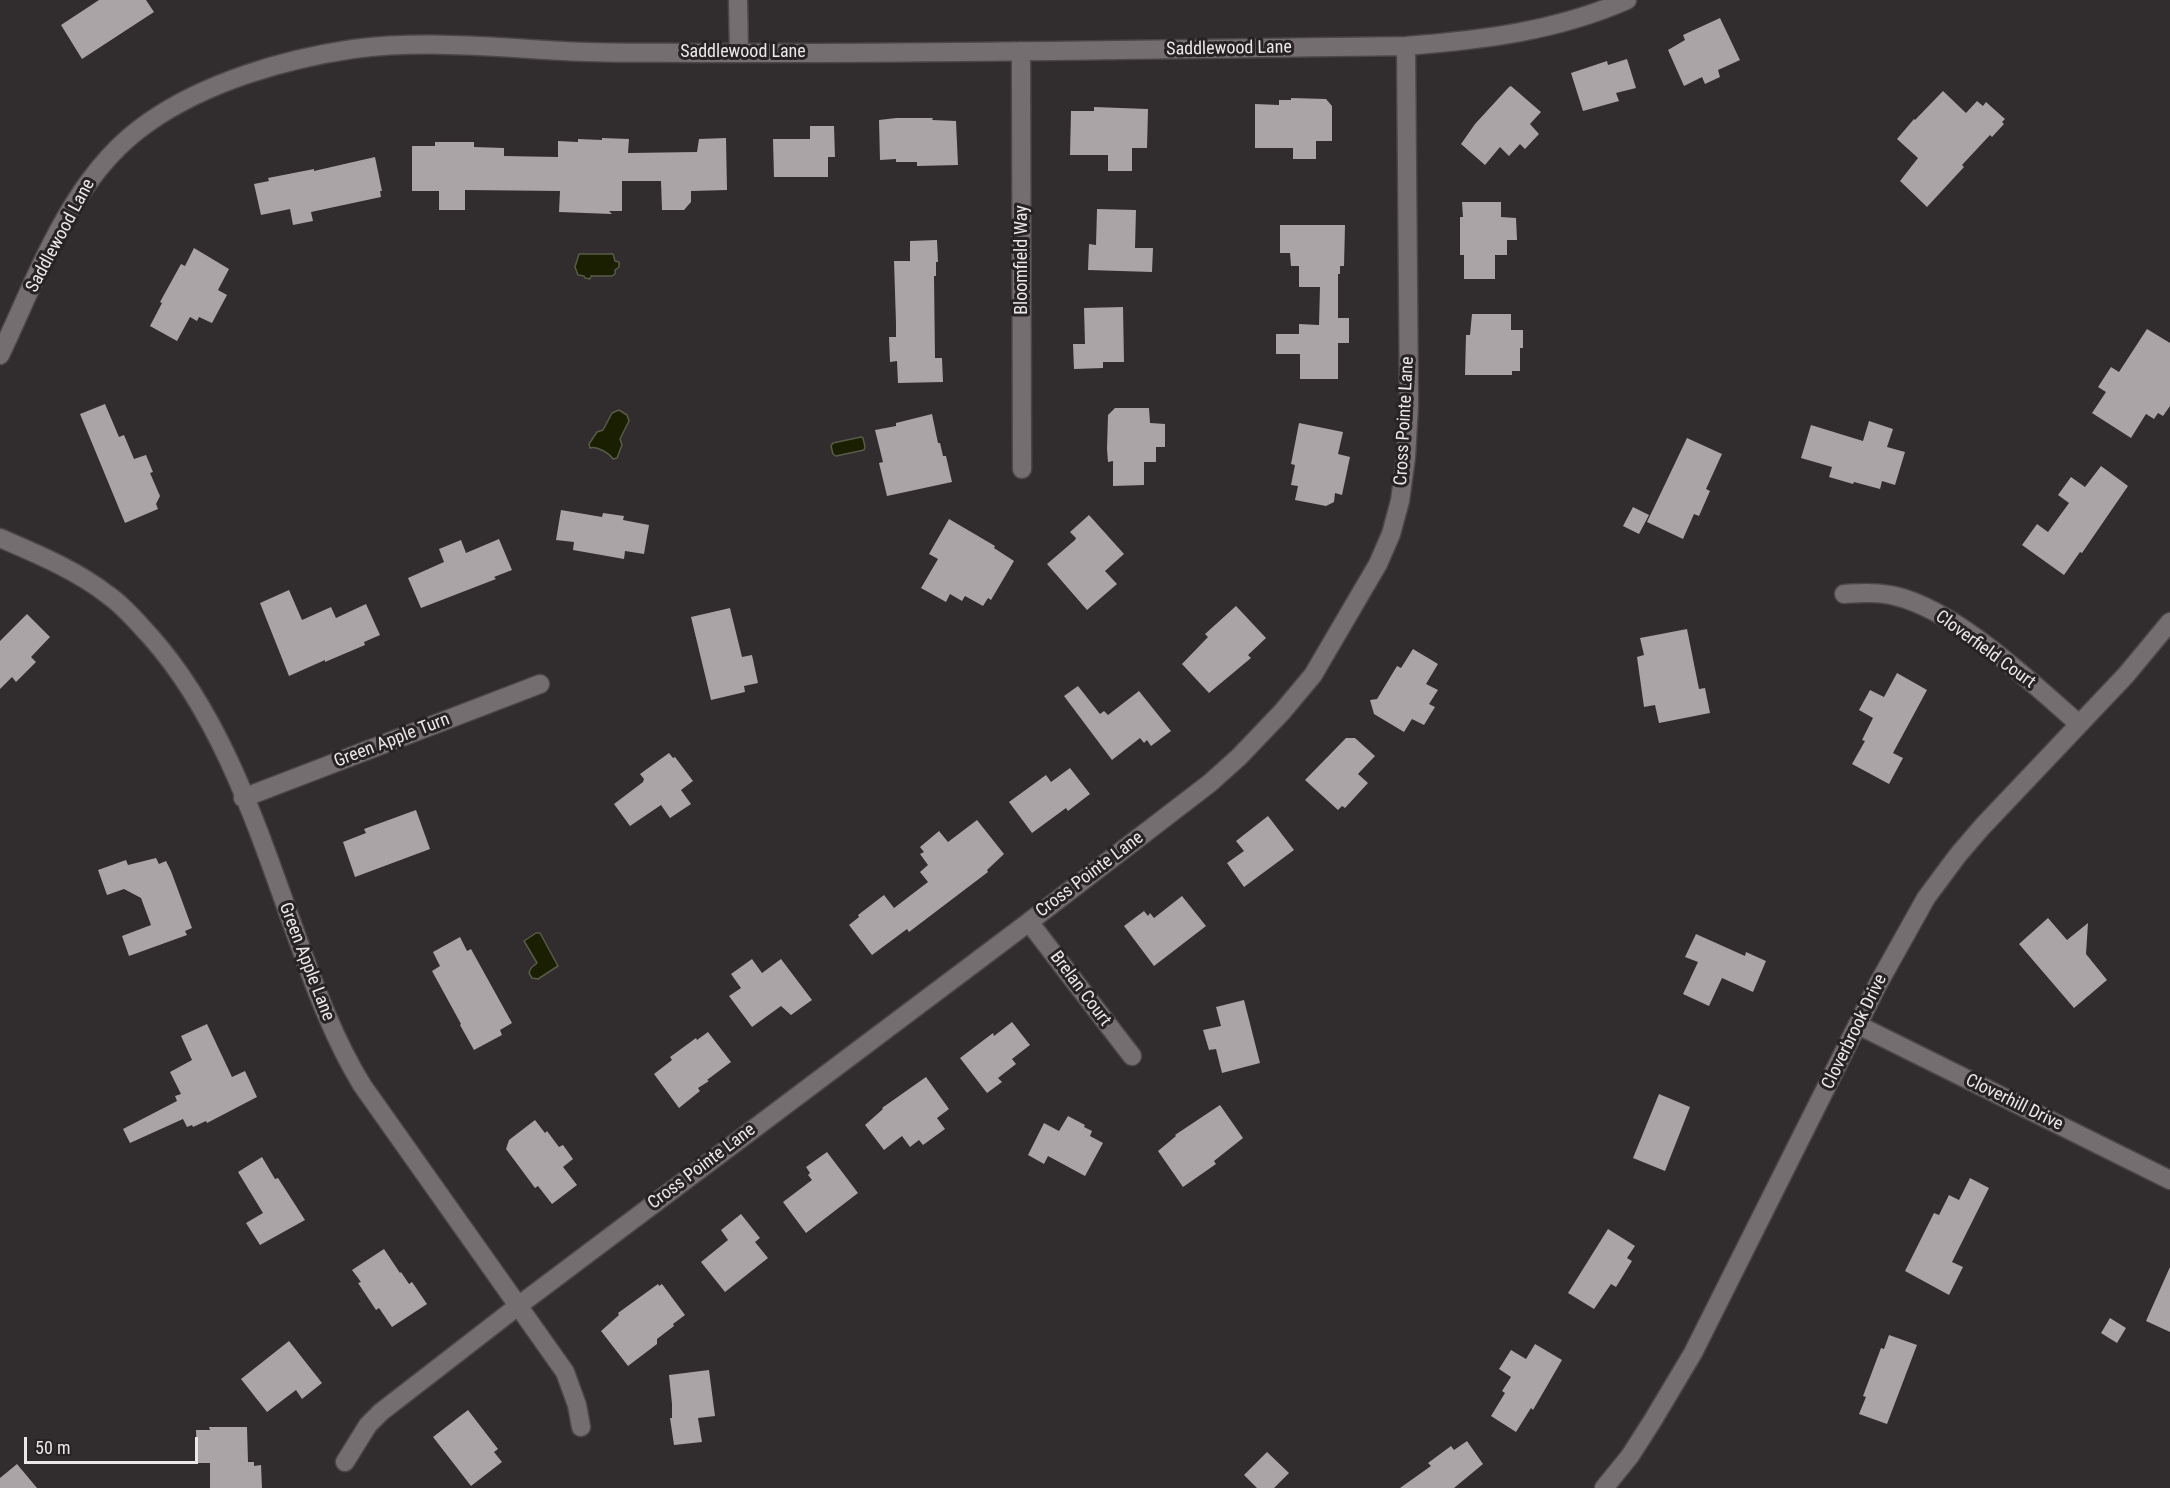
<!DOCTYPE html>
<style>
body{margin:0}
#map{position:relative;width:2170px;height:1488px;overflow:hidden;background:#312c2e;font-family:"Roboto Condensed",sans-serif}
canvas{display:block}
.scale{position:absolute;left:24px;top:1437px;width:174px;height:27px;box-sizing:border-box;border:3px solid #eae7e9;border-top:0;padding-left:8px;font-size:18px;line-height:21px;white-space:nowrap;color:#eae7e9;-webkit-text-stroke:4px #272224;paint-order:stroke}
</style>
<div id="map">
<canvas width="2170" height="1488"></canvas>
<div class="scale">50 m</div>
</div>
<script>
const c = document.querySelector('canvas').getContext('2d');
c.lineJoin = 'round';
function fill(path, color) {
  c.fillStyle = color;
  c.fill(path, 'evenodd');
}
function strokePath(path, color, width, dash) {
  c.strokeStyle = color;
  c.lineWidth = width;
  c.lineCap = dash ? 'butt' : 'round';
  c.setLineDash(dash || []);
  c.stroke(path);
}
function label(font, color, halo, rows, align = 'center') {
  c.font = font + ' "Roboto Condensed",sans-serif';
  c.lineWidth = 6;
  c.setLineDash([]);
  c.textBaseline = 'middle';
  c.strokeStyle = halo;
  c.fillStyle = color;
  for (const [text, x, y, turn = 0] of rows) {
    c.save();
    c.translate(x, y);
    c.rotate((+turn || 0) * Math.PI / 180);
    c.textAlign = isNaN(turn) ? turn : align;
    if (halo) c.strokeText(text, 0, 0);
    c.fillText(text, 0, 0);
    c.restore();
  }
}
const water = new Path2D(`
 M579,254H613L615,261L619,262V267L615,270V274L612,276H591L590,279L585,278L584,276L578,275L575,267Z
 M619,410L627,415L629,421L620,439L622,445L617,458L613,459C609,453 597,446 590,448L589,444L597,432L603,430L612,413Z
 M861,437L863,438L865,447L864,450L836,456L833,454L831,446L833,443Z
 M536,933H540L558,966L538,979L532,978L529,973L531,968L537,963L524,941Z`);
const building = new Path2D(`
 M99,0H146L154,12L82,59L61,25Z
 M1720,18L1740,60L1718,70L1720,77L1705,84L1702,77L1684,86L1668,50L1685,40L1683,35Z
 M1627,59L1636,88L1616,93L1619,101L1583,111L1571,73L1607,61L1608,65Z
 M1511,86L1541,112L1530,124L1539,134L1525,149L1520,144L1509,156L1500,147L1485,165L1461,144L1475,124L1509,87Z
 M1943,91L1966,113L1977,101L1983,106L1986,102L2005,119L2002,122L2004,124L1992,137L1990,135L1962,165L1964,167L1927,207L1900,181L1918,158L1897,139L1914,119L1915,120Z
 M1291,98L1326,99L1332,106V141H1316V159H1293V148H1255V104L1279,105V100H1291Z
 M1094,107L1148,109L1147,148H1132V171H1108V155H1070L1071,111H1094Z
 M896,118H933L932,120L956,121L958,165L917,166V162H896V159L880,160L879,120Z
 M810,126H834L835,157H828V177H774L773,139H810Z
 M602,138L629,139L628,153L697,152L699,139L726,138L727,190L691,191V202L684,210H662L661,181H622V211H609L612,214L559,212L560,191L465,190V210H439V191H412V146H435V142H474V147L504,148V156L558,157V141L578,142V139L602,140Z
 M375,157L382,191H380L381,197L311,212L313,221L293,225L290,209L261,215L254,184L269,181L268,178L314,169V171Z
 M1462,202H1501V217L1516,218L1517,240H1507V255H1495V279H1464V255H1460V217H1463Z
 M1097,209L1136,210L1135,248H1153L1152,272L1088,270L1089,244L1096,245Z
 M1280,225H1345L1344,266H1340V274H1338V318H1349V343H1338V379H1300V354H1276V334H1299V324L1319,325L1320,287H1299V266H1291L1290,253H1280Z
 M937,240L938,262H936V276H934L935,358H942L943,382L898,383L897,361L890,362L889,337H896V323L894,261H910V241Z
 M194,248L229,269L218,290L227,295L212,323L199,317L197,321L190,317L177,341L150,326L162,303L160,302L181,264L185,266Z
 M1123,307L1124,362H1103V368L1074,369L1073,344H1085L1084,308Z
 M1472,314H1511V330H1523V348H1520V371H1512V375H1465L1466,335H1470Z
 M2147,329L2170,343V406L2163,416L2158,413L2154,419L2146,414L2131,438L2092,413L2106,392L2098,387L2111,367L2119,372Z
 M105,404L119,437L124,435L134,459L146,455L153,472L150,473L160,496L156,504L158,509L125,523L80,414Z
 M1115,408H1149L1150,423L1165,424V447H1156V462H1144V485L1113,486V461L1108,462L1107,449L1108,415Z
 M932,414L938,443H940L943,456H946L952,482L887,496L879,463L883,462L875,430L896,426V423Z
 M1869,421L1893,429L1887,447L1905,452L1895,485L1882,481L1880,489L1854,482L1853,484L1829,477L1832,467L1801,458L1811,425L1863,441Z
 M1299,423L1343,432L1338,454L1350,457L1342,495L1335,493L1334,502L1326,506L1295,500L1298,486L1291,485L1295,465L1291,464Z
 M1687,438L1722,454L1706,489L1710,491L1699,516L1694,514L1683,539L1647,522Z
 M2101,466L2128,486L2082,553L2080,552L2064,575L2022,545L2037,524L2048,532L2069,503L2058,495L2071,477L2085,487Z
 M1633,507L1649,515L1639,534L1623,526Z
 M561,510L602,517L603,513L624,516L623,520L649,525L644,554L625,551L624,559L573,550L574,542L556,540Z
 M1089,515L1124,554L1105,571L1117,584L1087,610L1047,564L1075,540L1076,538L1070,532Z
 M949,519L995,546L994,548L1014,561L991,600L988,598L983,606L965,596L962,601L950,594L946,602L921,588L938,559L929,554Z
 M499,539L512,570L494,577L496,579L421,608L408,578L444,562L439,549L461,540L466,553Z
 M289,590L302,620L331,607L336,618L366,604L380,635L364,642L365,645L325,662V660L289,676L260,603Z
 M1236,606L1266,638L1248,655L1251,658L1209,693L1182,664L1208,637L1205,634Z
 M730,608L742,657L752,655L758,683L744,686L745,692L711,700L691,617Z
 M27,614L50,637L31,657L36,662L16,682L12,677L0,689V641Z
 M1687,629L1699,689L1705,688L1710,713L1659,723L1655,705L1644,707L1637,657L1644,655L1640,638Z
 M1413,649L1438,664L1426,684L1438,690L1429,704L1435,707L1424,725L1412,719L1404,732L1374,714L1370,700L1377,699L1397,666L1401,668Z
 M1897,673L1927,690L1893,753L1903,758L1889,784L1852,764L1865,741L1862,740L1873,718L1859,710L1870,690L1884,697Z
 M1078,686L1100,714L1104,711L1108,715L1139,691L1171,731L1151,746L1147,740L1144,743L1140,738L1112,760L1064,696Z
 M1346,738H1355L1375,756L1358,774L1368,783L1345,808L1342,806L1338,810L1305,780Z
 M669,753L673,758L675,757L693,781L681,790L691,804L670,818L661,805L630,826L614,804L643,782L644,779L640,774Z
 M1070,768L1090,794L1068,811L1066,808L1032,833L1009,802L1046,775L1051,782Z
 M416,810L430,849L355,877L343,842L366,833L364,829Z
 M1268,816L1294,850L1244,887L1227,863L1244,851L1236,841Z
 M977,820L1004,854L987,870L988,872L934,913L909,932L907,929L872,955L849,925L859,917L858,915L884,895L894,908L928,882L920,872L928,865L920,854L924,852L920,847L939,831L948,842Z
 M156,858L159,864L166,861L171,871L192,928L185,931L187,935L129,956L122,936L151,925L141,898L124,889L107,895L98,870L126,860L128,865Z
 M1182,896L1206,926L1154,966L1124,926L1144,911L1148,916L1150,913L1154,918Z
 M2048,918L2067,940L2088,923L2086,954L2107,980L2074,1008L2019,944Z
 M1696,934L1745,956L1746,952L1766,961L1753,992L1722,978L1709,1006L1683,994L1698,962L1685,957Z
 M460,937L467,951L471,949L512,1023L500,1030L502,1035L474,1050L460,1025L461,1024L432,971L440,966L433,952Z
 M752,959L762,973L781,959L812,1000L791,1015L781,1006L752,1027L729,996L741,988L731,974Z
 M1244,1000L1260,1063L1222,1073L1216,1049L1209,1050L1203,1030L1221,1026L1216,1007Z
 M1012,1022L1030,1045L1012,1059L1016,1064L998,1078L1002,1082L987,1093L960,1058L993,1033L994,1036Z
 M207,1024L232,1077L245,1071L257,1097L207,1123L206,1121L193,1127L192,1125L187,1127L183,1119L130,1143L123,1129L177,1101L175,1096L181,1094L170,1072L192,1060L181,1036Z
 M708,1032L731,1062L707,1080L709,1081L698,1088L700,1091L679,1108L654,1074L672,1060L670,1057L696,1038L697,1040Z
 M926,1077L949,1109L937,1118L945,1129L923,1145L919,1140L910,1147L902,1136L884,1150L865,1125L883,1109L882,1108Z
 M1659,1094L1690,1107L1665,1171L1633,1158Z
 M1220,1105L1243,1138L1214,1161L1216,1164L1183,1187L1158,1151L1176,1136L1175,1135Z
 M1068,1116L1085,1125L1084,1127L1092,1131L1090,1136L1103,1143L1085,1176L1048,1156L1044,1164L1028,1155L1044,1123L1059,1131Z
 M535,1120L545,1133L547,1131L559,1147L563,1145L573,1159L563,1167L577,1185L552,1204L538,1186L535,1188L506,1149L509,1140Z
 M827,1152L858,1193L806,1233L783,1202L812,1180L808,1175L810,1173L806,1167Z
 M262,1157L275,1179L278,1178L305,1220L260,1245L246,1223L263,1213L238,1172Z
 M1970,1178L1989,1188L1952,1262L1963,1267L1949,1295L1905,1271L1934,1213L1939,1215L1949,1195L1959,1200Z
 M741,1214L760,1238L755,1242L768,1258L725,1292L701,1262L728,1240L721,1230Z
 M1608,1229L1635,1246L1627,1258L1632,1261L1616,1287L1611,1284L1594,1309L1568,1293Z
 M384,1249L400,1273L401,1272L409,1284L412,1282L427,1304L392,1327L379,1308L376,1310L358,1283L361,1282L352,1270Z
 M2170,1267V1332L2146,1321Z
 M658,1284L659,1286L662,1284L685,1315L673,1324L674,1326L657,1339V1344L628,1366L601,1331L619,1315L618,1313Z
 M2110,1318L2126,1328L2117,1343L2101,1333Z
 M1889,1335L1917,1345L1887,1424L1859,1414L1866,1397L1863,1396L1881,1348L1884,1349Z
 M289,1341L322,1383L302,1399L296,1390L267,1412L241,1379Z
 M1535,1344L1562,1360L1533,1410L1531,1408L1516,1432L1491,1416L1505,1393L1502,1391L1511,1377L1499,1369L1511,1350L1526,1359Z
 M709,1370L715,1416L698,1418L702,1442L674,1445L670,1418H672V1404L669,1375Z
 M468,1410L498,1449L494,1452L502,1462L471,1486L433,1437Z
 M209,1427H247L248,1462H254V1466L261,1465L262,1488H210V1463H197L196,1430H210Z
 M1467,1441L1483,1464L1454,1488H1400L1431,1466L1428,1463L1451,1446L1454,1450Z
 M1267,1452L1289,1473L1274,1488H1257L1244,1475Z
 M17,1464L37,1488H0V1478Z`);
const street = new Path2D(`
 M738,0L739,53
 M1021,51L1022,469
 M0,355C39,274 71,175 149,122C206,82 285,59 353,49C423,40 493,47 564,51C610,54 657,52 704,53C938,54 1172,49 1406,46C1482,40 1557,31 1627,0
 M0,538C37,554 76,570 108,595C124,606 137,622 150,636C225,720 260,836 298,940C316,990 334,1039 362,1085L565,1372L577,1405L581,1427
 M1844,594C1861,593 1879,592 1895,596C1956,610 2032,683 2079,724
 M243,798L540,684
 M1029,922L1132,1056
 M1858,1025L2170,1180
 M345,1462L368,1425L381,1412L518,1306L1029,922L1210,783L1239,757L1282,712L1313,675L1378,564L1391,534L1400,501L1406,457L1409,405L1406,46
 M1604,1488L1630,1456L1653,1420L1693,1353L1878,984L1926,898L1958,855L1982,827L2126,675L2170,622`);
const streetNames = [
 ["Saddlewood Lane",1229,49,-1],
 ["Saddlewood Lane",743,52],
 ["Saddlewood Lane",61,236,-62],
 ["Bloomfield Way",1022,260,-90],
 ["Cross Pointe Lane",1405,421,-87],
 ["Cloverfield Court",1985,650,36],
 ["Green Apple Turn",392,741,-21],
 ["Cross Pointe Lane",1090,875,-37],
 ["Green Apple Lane",306,962,69],
 ["Brelan Court",1080,989,53],
 ["Cloverbrook Drive",1855,1032,-64],
 ["Cloverhill Drive",2014,1103,26],
 ["Cross Pointe Lane",702,1167,-37]
];
fill(water, '#1a1f02');
strokePath(water, '#585b47', 1.5);
fill(building, '#aaa4a7');
strokePath(street, '#4b4749', 21);
strokePath(street, '#746e71', 18);
label('18px', '#eae7e9', '#272224', streetNames);
</script>
